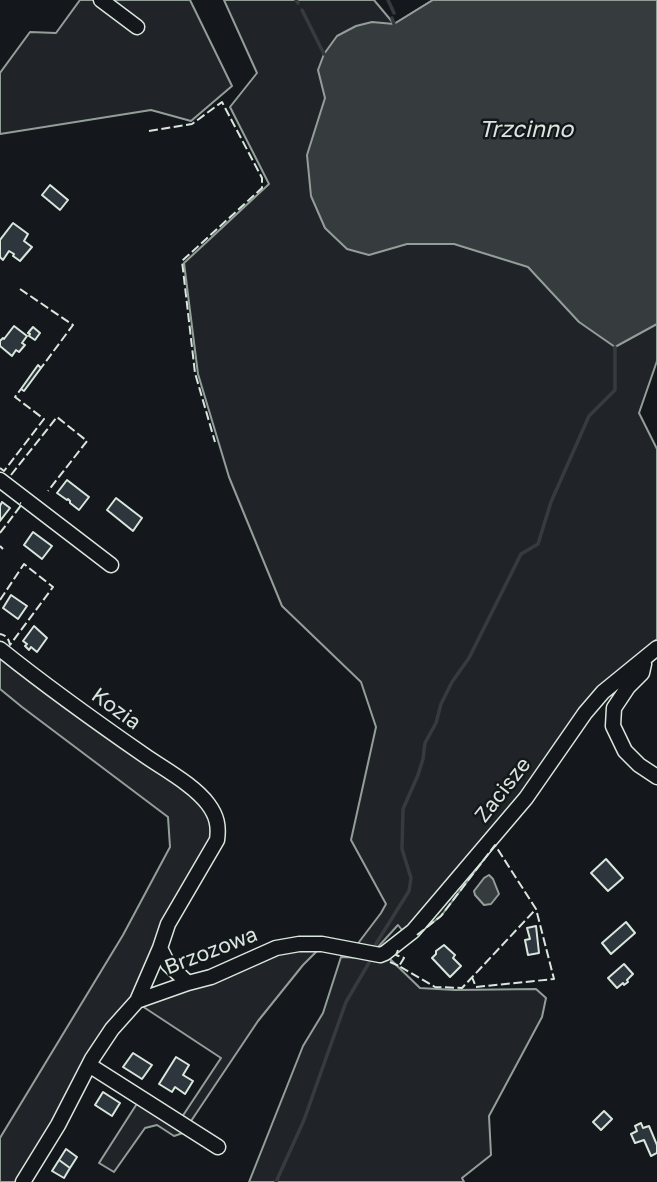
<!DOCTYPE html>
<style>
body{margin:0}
canvas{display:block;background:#14181c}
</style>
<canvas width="657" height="1182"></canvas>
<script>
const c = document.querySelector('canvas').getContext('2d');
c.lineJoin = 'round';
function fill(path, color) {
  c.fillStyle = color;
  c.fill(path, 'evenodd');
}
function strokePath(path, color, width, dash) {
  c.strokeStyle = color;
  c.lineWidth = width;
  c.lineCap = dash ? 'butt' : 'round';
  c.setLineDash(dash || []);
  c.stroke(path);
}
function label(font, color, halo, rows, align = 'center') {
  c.font = font + ' "Golos Text",sans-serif';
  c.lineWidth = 5;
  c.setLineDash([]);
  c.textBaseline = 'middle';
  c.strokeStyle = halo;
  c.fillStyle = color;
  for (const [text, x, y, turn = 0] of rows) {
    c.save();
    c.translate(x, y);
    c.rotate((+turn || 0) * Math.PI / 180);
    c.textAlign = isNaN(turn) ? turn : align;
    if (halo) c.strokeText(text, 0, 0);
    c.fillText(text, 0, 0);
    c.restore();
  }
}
const green = new Path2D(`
 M80,0H190L232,86L191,121L151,110L0,134V73L30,32L56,33Z
 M224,0H374L394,24L433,0L388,226L657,294V361L639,413L657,449V639L597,693L495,845L441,916L410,940L398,925L378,947L356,946L381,913L386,904L351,840L376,727L361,682L282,606L229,477L198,374L184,263L269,184L230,107L257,73Z
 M0,654L187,790L210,815L212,837L146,976L16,1182H0V1138L123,935L170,847L168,817L22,707L0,689Z
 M275,950L317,951L303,965L258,1021L183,1133L174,1136L157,1125L145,1128L114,1172L99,1163L138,1102L176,1126L221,1058L142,1006Z
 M341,957L390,959L420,988L455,990L536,989L546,998L542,1017L489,1116L491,1155L462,1178L464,1182H249L303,1046L323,1013Z`);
const water = new Path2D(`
 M433,0H657V324L615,347L579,322L528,267L454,244H407L369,255L347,249L325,228L311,196L307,155L325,98L318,70L324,54L337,36L356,26L372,22L394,24Z
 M489,875L493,879L499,894L491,904L484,905L475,895L474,891L484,878Z`);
const stream = new Path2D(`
 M296,0L298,3
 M388,0L394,13
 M302,10L324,54
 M392,18L394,24
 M374,947L409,891L411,878L402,849L403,809L418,775L423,759L425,743L436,723L441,704L452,682L469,658L521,554L538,544L551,502L589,416L615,390V347
 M276,1182L304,1120L346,1002L370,961`);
const building = new Path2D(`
 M50,185L68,200L60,210L42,195Z
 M13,223L28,234L24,241L32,247L20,261L13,256L14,254L9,251L3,260L0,257V240Z
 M14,326L27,336L22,343L25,345L19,352L16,350L12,356L0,346V341L3,338L4,339Z
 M33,327L40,333L35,340L29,336L30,334L28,333Z
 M38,365L41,368L24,391L21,389Z
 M67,480L89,497L79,510L70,503V501L68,499L67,500L57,493Z
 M116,498L142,518L133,531L107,510Z
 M2,502L10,508L0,521V506Z
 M33,532L52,546L42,559L24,545Z
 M11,595L27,606L18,619L3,608Z
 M34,626L47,638L37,652L31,647L29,650L25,646L27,644L23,641Z
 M606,859L623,878L608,891L591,873Z
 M626,922L635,933L611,954L602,943Z
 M536,926L539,953L528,955L525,940L530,939L527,928Z
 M444,945L455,955L453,958L461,966L450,977L432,958L436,954V951Z
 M624,964L633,974L627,980L628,982L624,985L623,983L617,988L608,978Z
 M133,1053L152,1065L142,1079L123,1067Z
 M176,1057L189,1065L183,1075L193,1081L185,1094L175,1087L172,1092L159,1084Z
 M103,1092L120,1103L112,1116L95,1105Z
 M604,1111L612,1119L601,1130L593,1122Z
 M641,1123L643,1128L649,1126L657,1145V1153L651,1156L644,1140L635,1143L631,1134L637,1131L635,1126Z
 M66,1149L77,1157L70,1168L59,1160Z
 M59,1160L70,1168L64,1178L52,1171Z`);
const minor = new Path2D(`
 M101,0L137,27
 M0,480L111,565
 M0,649C46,686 95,721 144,755C164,769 194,785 208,804C217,816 219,826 217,840L168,924L160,948L137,1001
 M644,664L642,673L628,687L614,708L613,726L625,751L639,765L657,777
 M160,948L168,964L188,983
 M89,1065L218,1147
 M23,1182L58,1125L92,1059L112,1029L137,1001L188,983L211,977L276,948L299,944H322L380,955L385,953L413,931L526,798L585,713L603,692L657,648`);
const fence = new Path2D(`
 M149,131L192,124L222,102L262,178V188L182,261L195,373L215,442
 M20,289L73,325L41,368
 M0,468L4,471L44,419L15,397L21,389
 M11,475L57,417L87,441L48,491
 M0,533L22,504L20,503
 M0,546L3,549
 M0,600L24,564L53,587L10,645C9,639 6,635 0,634
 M417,935L441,916L495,845L536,909L554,979L476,987L472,977
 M398,950L396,955L404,958L399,966L435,987L462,988L536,909
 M390,962L399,966`);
const streetNames = [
 ["Kozia",116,709,36],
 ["Zacisze",503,790,-52],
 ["Brzozowa",211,951,-21]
];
const waterNames = [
 ["Trzcinno",526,130]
];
fill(green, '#202428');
strokePath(green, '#939e99', 2);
fill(water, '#363b3e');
strokePath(water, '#939e99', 2);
strokePath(stream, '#363b3e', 3.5);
fill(building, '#2c363c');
strokePath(building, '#d8e6dc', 2);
strokePath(minor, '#d8e6dc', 17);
strokePath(minor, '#14181c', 14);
strokePath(fence, '#d8e6dc', 2, [9, 3.5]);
label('21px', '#d8e6dc', '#14181c', streetNames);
label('italic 23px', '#d8e6dc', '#14181c', waterNames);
</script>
